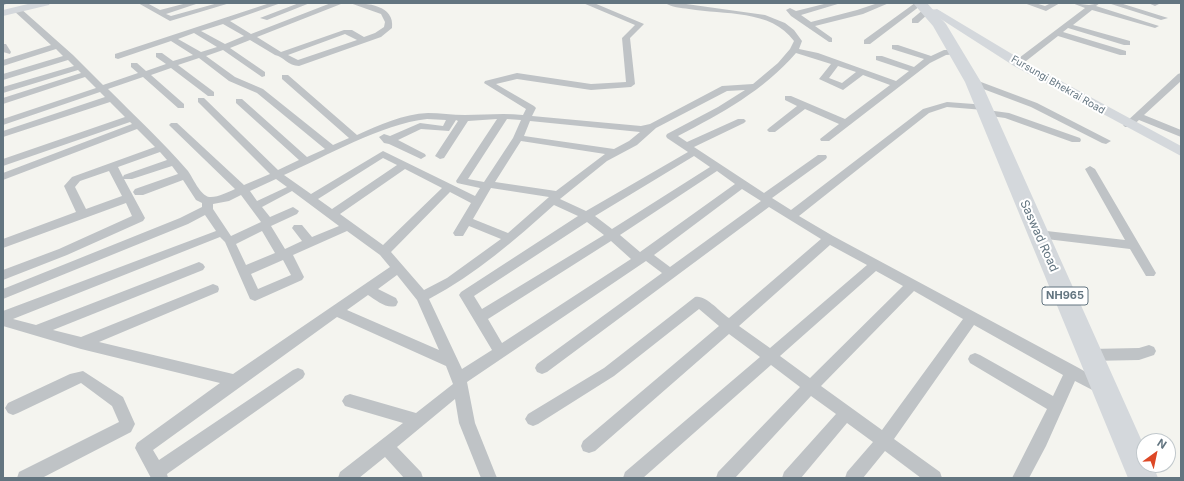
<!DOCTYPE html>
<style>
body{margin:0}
#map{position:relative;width:1184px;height:481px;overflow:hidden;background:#f4f4ef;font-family:Inter,sans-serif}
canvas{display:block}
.frame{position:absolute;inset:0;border:4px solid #637580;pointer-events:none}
.north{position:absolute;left:1136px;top:433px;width:40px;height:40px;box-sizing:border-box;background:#fff;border:1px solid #c1c8cc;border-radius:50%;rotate:33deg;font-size:11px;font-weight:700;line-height:16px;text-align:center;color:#637580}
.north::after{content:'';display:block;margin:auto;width:14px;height:18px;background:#dd4826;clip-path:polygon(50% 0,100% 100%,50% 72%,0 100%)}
</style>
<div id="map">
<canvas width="1184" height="481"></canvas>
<div class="frame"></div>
<div class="north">N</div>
</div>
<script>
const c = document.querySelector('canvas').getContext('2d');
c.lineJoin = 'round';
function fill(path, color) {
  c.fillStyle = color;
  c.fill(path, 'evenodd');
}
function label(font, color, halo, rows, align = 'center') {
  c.font = font + ' Inter,sans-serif';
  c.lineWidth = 4;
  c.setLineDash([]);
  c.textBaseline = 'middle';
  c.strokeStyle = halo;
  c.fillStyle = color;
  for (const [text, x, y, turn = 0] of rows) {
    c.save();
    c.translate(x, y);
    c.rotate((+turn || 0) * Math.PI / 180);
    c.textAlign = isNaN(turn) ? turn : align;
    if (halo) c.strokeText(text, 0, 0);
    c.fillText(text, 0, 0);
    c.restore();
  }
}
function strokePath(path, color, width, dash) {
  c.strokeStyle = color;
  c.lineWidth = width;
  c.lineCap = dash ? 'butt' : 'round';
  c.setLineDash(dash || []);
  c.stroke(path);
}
const street = new Path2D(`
 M3,3H8L4,5Z
 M138,3H147L160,10L187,3H199L166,14L171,16L218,3H230L170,21Z
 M270,3H281L230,21L251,34L331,3L341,4L257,37L281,52L344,30H352L364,37L375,33L384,27L385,22L381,14L350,3C367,3 395,5 392,28L381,37L299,66C288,66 284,57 275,55L250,40L230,48L265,72V76L262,77L223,50L206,56L235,77L263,89L333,145L349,138L282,79V75H288L357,135C379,125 403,114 428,113C440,113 452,115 465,115C484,115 503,113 523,115L526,109L484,83L485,81L517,73L591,84L626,82L622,38L635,25L583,3H594L644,24L630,38L635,84L631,87L591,90L517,79L496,84L534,106L536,108L532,116L641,126L650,124L722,86L753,84L778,63L790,49L794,41C771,9 724,15 689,9C681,8 671,7 665,3H679L765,15L785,23L794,30L802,41L799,49L818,53L896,81L909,71L876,60V56H882L914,67L924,59L892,49V45H898L931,56L944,50H959V54L946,55L930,63L829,141H821L820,139L839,124L805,109L775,132H769L767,130L769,128L797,106L785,100V96H791L845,119L890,85L863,75L843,90L819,79L831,64L796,53C763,91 722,113 678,136L687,142L738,119H744L746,121L744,123L694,147L764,193L818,155H826L827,157L826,159L772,198L791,210L923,109L947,102L987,105L989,107L984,110L947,107L929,113L799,216L833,236L1077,367L1107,384L1109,389L1107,394L1102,395L1075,381L1046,446L1029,478H1012L1047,409L970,363L968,359L970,355L975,353L980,355L1053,396L1063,375L974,325L894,439L940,472L942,478H921L885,451L863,478H845L847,472L873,442L847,423L801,478H782L784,472L836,414L811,396L735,478H716L718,472L800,387L771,365L643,478H623L625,472L760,357L729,334L595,451L589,453L583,451L581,446L583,441L719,326L699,309L614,376L538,424L533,426L528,424L525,419L528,414L604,368L695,297C705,294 720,312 729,318L821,239L769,207L547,372L542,374L537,372L535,368L537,364L662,273L646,261L467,382L475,423L497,478H481L459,423L455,399L397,447L421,472L423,478H404L385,457L359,478H338L340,472L403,423L345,406L342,401L345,396L350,394L416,413L453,384L446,366L337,317L153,450L159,460L293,370L298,368L303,370L305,374L303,378L167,474L168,478H151L135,448L137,443L220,383L81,349L3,326V311L216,231L205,215L188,224L3,299V289L180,218L202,207V203L196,200L183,180L143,195H135L133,192L135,189L178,174L172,166L132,179H124L145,218L143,221L67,255L3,280V270L59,249L132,216L126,203L3,248V239L76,212L64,186L72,177L155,147L137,129L3,180V173L132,124L130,122L3,166V159L125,117L110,102L3,137V131L105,97L100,92L3,125V119L96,88L85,77L3,104V98L81,73L78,70L3,93V87L74,66L68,60L3,80V74L63,56L56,49L3,66V60L51,45L13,10L20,8L73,55L103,85L138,73L131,67V63H137L146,71L166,64L156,57V53H162L173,61L193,55L171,41L118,59L115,58V54ZM223,24L244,36L225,44L201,31ZM194,33L217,47L201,52L178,39ZM345,34L357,40L298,60L288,55ZM199,58L229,81L257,93L325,149L307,157L242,99H236V103L299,160L278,170L204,98H198V102L270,174L244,185L177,123H171L169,125L171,127L235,189C228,192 217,198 209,197C200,195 193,178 188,171C163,142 135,116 108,89L143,77L178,108H184V104L151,75L171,68L208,96H214V92L178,65ZM838,66L856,72L842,83L829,78ZM745,90L718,107L667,134L666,136L667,138L688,152L586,211L560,199L607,161L637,145L656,128L727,91ZM427,119L446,120L443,126L420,123L390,136L384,134L379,137L384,143L389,144L421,159L426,156L425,154L398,140L421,129L449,131L456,120L458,121L435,156L440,159L444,158L468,121L497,119L456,181L457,183L480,188L475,196L383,151L311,194L284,175C327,156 381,124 427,119ZM507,119L521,120L513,138L484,182L468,179ZM530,121L640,132L629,141L614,149L524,136ZM521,141L605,154L556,191L495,182ZM160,152L167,160L124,175L123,177L118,167ZM694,156L710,167L612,229L595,216ZM383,158L397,165L332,209L318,199ZM405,169L442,188L383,245L340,214ZM109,171L122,196L86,209L75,187L80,181ZM717,171L735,184L640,252L620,235ZM276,179L287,187L257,201L250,191ZM491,188L549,197L508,233L473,219ZM742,189L761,201L670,267L654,255ZM292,191L339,226L312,237L302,225H294L292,228L302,241L285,249L271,226L297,214L299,211L293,207L270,217L262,207ZM450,192L471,203L453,233L455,236H463L469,226L501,239L447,278L424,290L391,252ZM241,195L261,222L231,236L213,209V204L229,201ZM554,205L578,216L461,292L459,295L492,350L462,369L429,299C476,274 515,240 554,205ZM587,222L604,235L482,309L474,296ZM262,231L275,253L246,265L236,244ZM347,231L380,255L390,267L233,374L99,342L218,292L219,289L218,286L213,284L81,337L53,330L203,270L205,267L203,264L199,262L36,325L13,319L220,237L225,242L250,299L255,301L302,280L304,277L293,255ZM611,241L631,259L502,343L488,319ZM830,245L867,265L770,348L739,326ZM283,260L291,275L258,289L251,274ZM876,271L903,286L810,378L780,356ZM397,275L417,300L439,350L347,310L368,295C376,300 386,309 396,306L398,302L396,298L378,289ZM914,291L963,319L882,430L821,386Z
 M299,3H310L267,20L260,18Z
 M828,3H841L801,15L811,22L857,10L878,3H889L863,14L815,26L832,38V42H829L791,16L786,10L790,8L796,11Z
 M915,3H924L870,44H864V40Z
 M1024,3H1035L1045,6L1051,3H1060L1046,11Z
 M1072,3L1089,5L1100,3L1096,6L1159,26L1155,28L1092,10L1073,25L1130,41V45H1124L1068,28L1063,32L1126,51V55H1120L1058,36L1021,65H1015V61L1085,8Z
 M1108,3H1120L1168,18L1161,20Z
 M1148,3H1158L1159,4L1155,6Z
 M924,9L937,10L941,12L937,14L929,13L918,23H912V19Z
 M3,44H6L11,52L10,54L3,52Z
 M1181,73V81L1144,115L1181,130V137L1139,120L1131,127H1125L1123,125L1125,123L1178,74Z
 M973,79L1037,103L1111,141L1106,144L1102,143L1031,107L970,84V80Z
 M987,110L1009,113L1080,138L1081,140L1080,142H1072L1005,118L984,115L982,113Z
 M1090,166L1095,169L1156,273L1154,276H1146L1130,249L1038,238L1032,234L1038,230L1125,240L1085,169Z
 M1149,345L1154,347L1156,351L1154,355L1139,360L1090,361L1085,359L1083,355L1085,351L1090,349L1139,348Z
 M83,371L123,397L135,424L131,432L42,478H17L19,472L119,422L112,406L81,383L18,413L13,415L8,413L5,408L8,403L70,374Z`);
const secondary = new Path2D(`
 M32,3H50L49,5L3,16V10Z
 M937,9L1022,60L1181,146V156L1014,66L933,14L932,12L933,10Z`);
const highway = new Path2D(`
 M913,3H927L946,24L981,82L1144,446V465H1153L1158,478H1128L965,82L933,26Z`);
const farStreetnames = [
 ["Fursungi Bhekrai Road",1058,85,30]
];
const shields = [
 [1065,296,46]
];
const shieldNames = [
 ["NH965",1065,296]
];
const streetNames = [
 ["Saswad Road",1039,236,66]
];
fill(street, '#bfc3c6');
fill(secondary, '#d4d8dc');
fill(highway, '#d4d8dc');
label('10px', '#637580', '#fff', farStreetnames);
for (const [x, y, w] of shields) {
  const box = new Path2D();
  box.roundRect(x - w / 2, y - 9, w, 18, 3);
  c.fillStyle = '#fff';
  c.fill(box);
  strokePath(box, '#637580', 1);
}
label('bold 11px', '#637580', null, shieldNames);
label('12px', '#637580', '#fff', streetNames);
</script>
